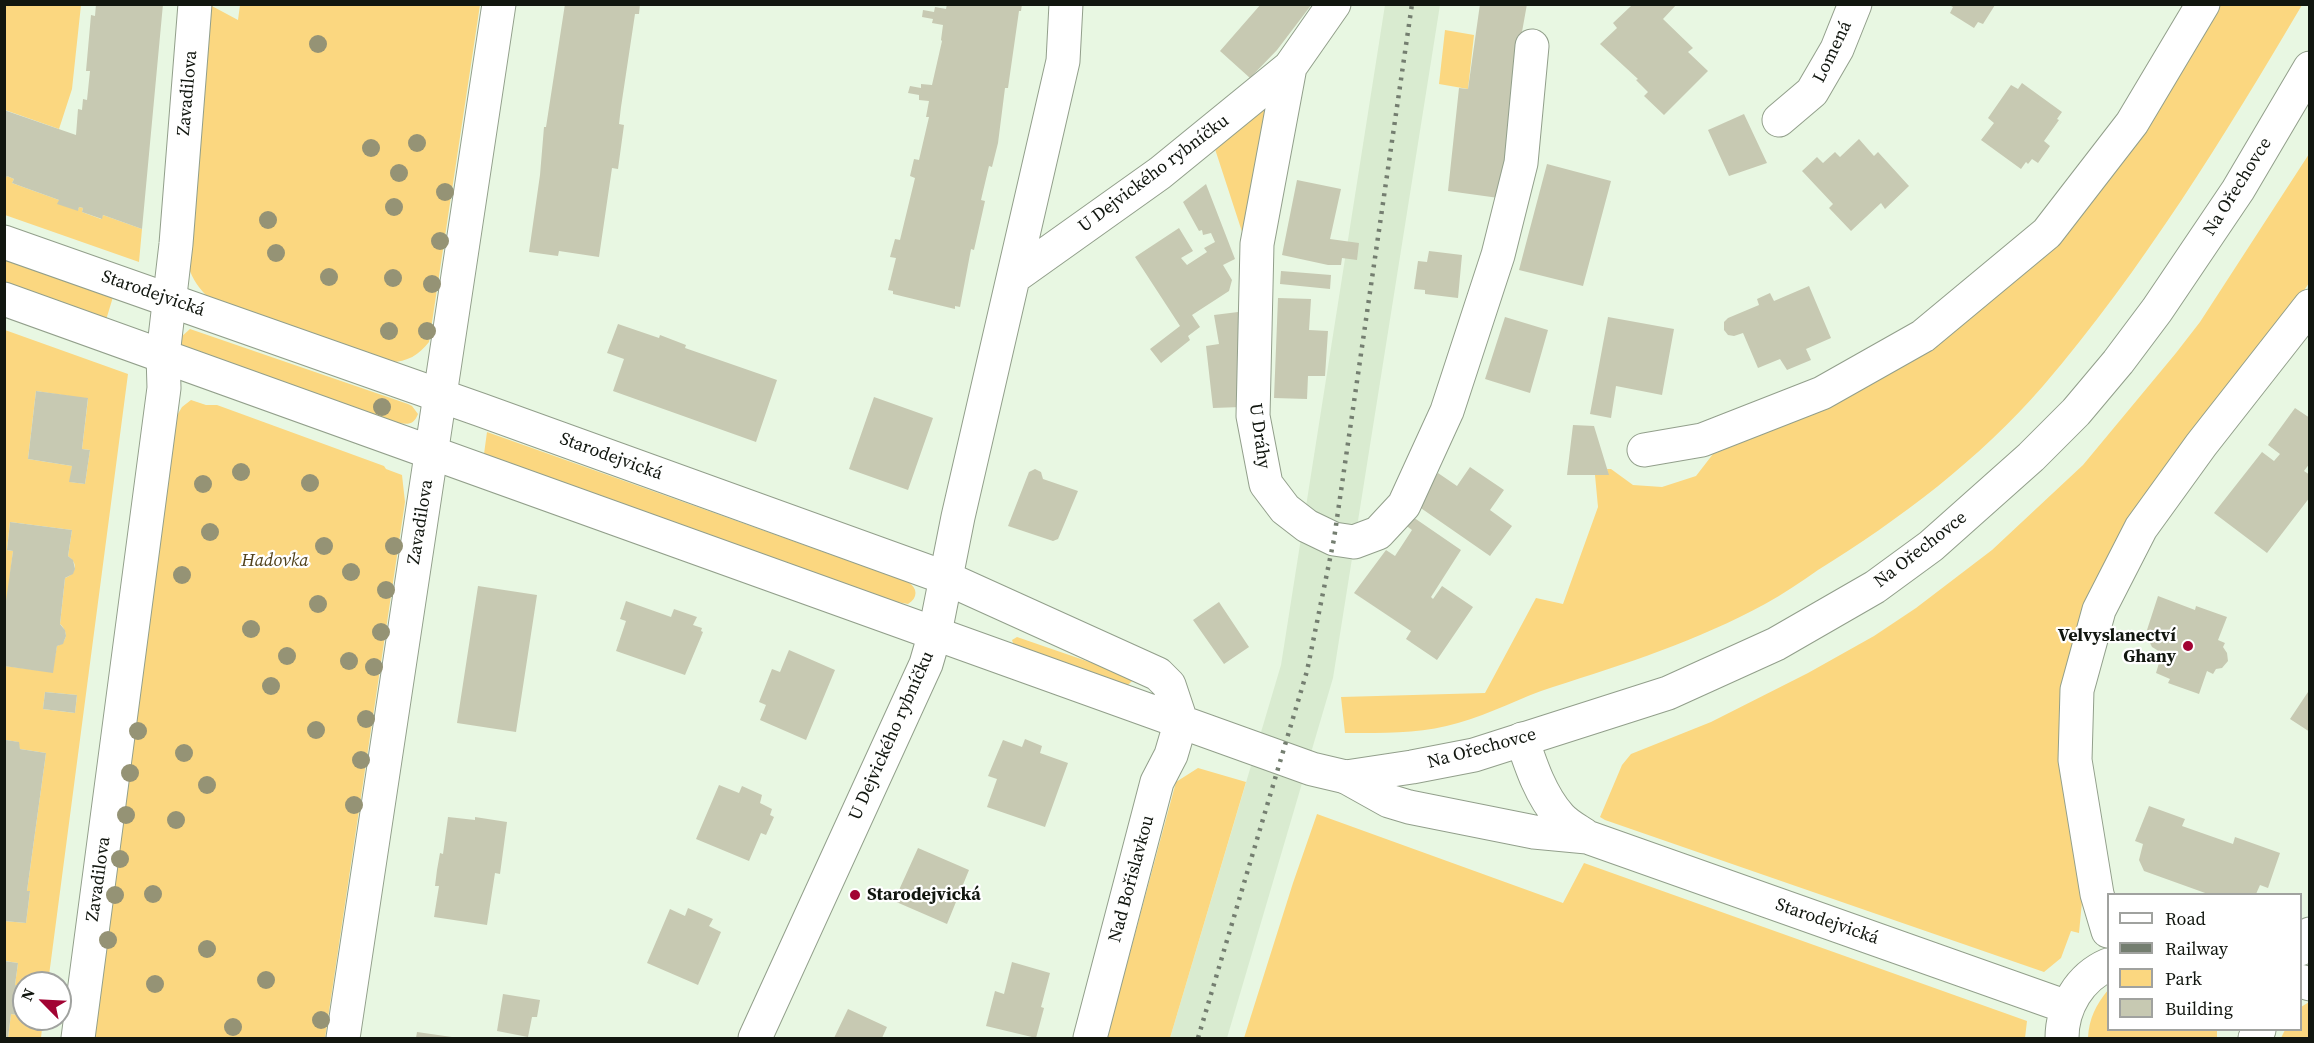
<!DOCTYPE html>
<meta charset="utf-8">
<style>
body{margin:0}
#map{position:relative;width:2314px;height:1043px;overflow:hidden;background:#e8f7e2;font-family:"Source Serif 4",serif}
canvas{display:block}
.frame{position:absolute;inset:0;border:6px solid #11160f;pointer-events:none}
.legend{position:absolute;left:2107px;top:893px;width:195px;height:138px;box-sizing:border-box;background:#fff;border:2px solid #a0a29f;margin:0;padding:8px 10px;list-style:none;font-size:18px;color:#11160f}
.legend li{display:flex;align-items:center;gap:12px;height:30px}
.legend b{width:30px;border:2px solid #a0a29f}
.north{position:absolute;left:12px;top:971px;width:60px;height:60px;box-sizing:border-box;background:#fff;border:2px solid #a0a29f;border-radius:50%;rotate:294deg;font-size:16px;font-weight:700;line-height:24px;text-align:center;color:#11160f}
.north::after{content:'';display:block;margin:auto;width:21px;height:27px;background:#a20333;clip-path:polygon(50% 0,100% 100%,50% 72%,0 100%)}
</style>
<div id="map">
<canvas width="2314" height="1043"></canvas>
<div class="frame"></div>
<ul class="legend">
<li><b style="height:8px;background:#fff"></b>Road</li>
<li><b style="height:8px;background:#747e70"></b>Railway</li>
<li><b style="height:16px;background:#fbd780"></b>Park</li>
<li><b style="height:16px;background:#c7c9b2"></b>Building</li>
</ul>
<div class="north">N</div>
</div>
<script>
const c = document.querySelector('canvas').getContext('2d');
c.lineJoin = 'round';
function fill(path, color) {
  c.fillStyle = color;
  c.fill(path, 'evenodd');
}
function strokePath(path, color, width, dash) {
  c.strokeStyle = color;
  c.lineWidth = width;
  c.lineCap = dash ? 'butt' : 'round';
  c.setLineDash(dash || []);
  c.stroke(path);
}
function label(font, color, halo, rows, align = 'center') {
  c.font = font + ' "Source Serif 4",serif';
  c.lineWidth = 4.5;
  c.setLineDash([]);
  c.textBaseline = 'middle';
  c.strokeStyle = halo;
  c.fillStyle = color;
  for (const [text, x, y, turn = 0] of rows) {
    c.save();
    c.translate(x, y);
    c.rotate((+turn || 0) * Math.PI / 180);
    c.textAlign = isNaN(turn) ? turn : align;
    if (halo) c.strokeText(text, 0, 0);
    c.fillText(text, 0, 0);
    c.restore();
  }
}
const built = new Path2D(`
 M1385,5H1440L1333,678L1227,1038H1170L1281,665Z`);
const green = new Path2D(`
 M5,4L81,5L72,89L59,129L5,110Z
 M210,5L238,20L240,5H480L429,342C419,355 407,362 391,362L210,299C199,289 193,280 188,266Z
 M2220,5H2302C2224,137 2143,269 2043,386C1980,459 1899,520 1818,570C1801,582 1783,594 1765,604C1697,641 1625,664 1553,687C1521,697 1491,714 1458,723C1422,734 1383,733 1345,733L1341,697L1485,693L1536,598L1563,604L1598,507L1595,475H1608L1607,469H1611L1633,485L1662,487L1696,476L1713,454L1834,405L2065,235L2128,156L2152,122Z
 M1445,30L1474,35L1468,89L1439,84Z
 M1266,104L1271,105L1246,244L1215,149Z
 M2309,154V283L2085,617L2083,891L2079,933L2071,931L2061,958L2044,972L1605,820L1600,817L1622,765L1631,754L1711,722L1808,673L1874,636L1916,608L1992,550L2083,465L2176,353L2200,322Z
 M7,176L14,179L12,183L59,200L78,210L79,207L83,208L82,212L101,219L103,215L142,229L139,262L5,215L4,180Z
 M5,259L113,297L106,320L5,284Z
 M190,329L408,404L412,406L418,414C414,424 409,425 399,423L185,348L182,346L181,337Z
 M5,330L128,374L48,983H24V1019H43L41,1038H8L11,1014L17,1015L21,986L15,985L18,963L5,961V921L26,923L30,891H27L46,753L20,749L18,742L6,740L5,742V666L52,672L57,646C68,642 68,631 60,624L65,578C76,574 79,564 68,556L72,530L10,522L7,550L13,551L5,615ZM36,391L88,399L82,449L90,450L85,484L70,482L72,466L28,459ZM45,692L77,695L75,713L43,709Z
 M191,400L206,405H217L384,466L386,469L402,475L405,502L325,1038H92L172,424L182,407Z
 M487,432L908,582C918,588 918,598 908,604L897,602L484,454Z
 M1017,637L1130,676L1133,680L1127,686L1014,646L1012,640Z
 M1198,768L1246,782L1170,1038H1107L1176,782Z
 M1317,814L1563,903L1584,863L2027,1021L2025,1038H1244L1293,883Z
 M2108,990V1030H2217V1038H2088C2089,1018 2096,1005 2108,990Z
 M2309,1002V1038H2281L2285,1030H2300L2301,1007Z`);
const building = new Path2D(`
 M96,4H163L142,229L103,215L102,219L82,212L83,208L79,207L78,211L57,204L59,200L12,183L14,179L7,176L4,181V110L76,135L78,109L82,110L83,99L87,100L90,71H86L91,15L95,16Z
 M565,4H640L639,14H635L621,107L619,124L624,125L618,169L612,168L599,257L559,251L558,256L529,252L540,175L544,127H546Z
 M947,4H1022L1021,11H1019L1008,88H1005L998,143L992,167L989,166L981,200L985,201L974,250L971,249L960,307L955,306V309L893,294V291L888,290L896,258L890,257L895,239L900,240L915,178L910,176L914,159L919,160L929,117H926L929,101L919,100V95L908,93L910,86L921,88V84L932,85L942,41L941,40L943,25L932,23L933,19L922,17L923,10L934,12L935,7L946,9Z
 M1261,4H1312L1277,50L1250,78L1220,51Z
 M1480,4H1527L1520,43L1506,199L1448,191L1459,88L1468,89Z
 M1629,4H1677L1663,19L1693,48L1688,52L1708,71L1664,115L1644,96L1648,92L1636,80L1638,79L1600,44L1617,28L1613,23L1631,6Z
 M1949,5H1995L1983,24L1978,22L1974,28L1950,13L1953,7Z
 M2022,83L2062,112L2057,119L2059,120L2044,141L2050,146L2038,163L2032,159L2028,164L2026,162L2021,169L1981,140L1994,123L1988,118L2011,85L2018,89Z
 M1744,114L1767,163L1729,176L1708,130Z
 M1859,139L1874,156L1878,152L1909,186L1885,209L1881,203L1851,231L1829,208L1833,204L1802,171L1817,157L1823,163L1835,152L1840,157Z
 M1547,164L1611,181L1583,286L1519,270Z
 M1297,180L1341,189L1330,239L1359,243L1357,260L1342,258L1341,265H1328L1282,255Z
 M1206,184L1235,259L1223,265L1232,280L1229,291L1192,315L1200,327L1188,336L1190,340L1161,363L1150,349L1180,326L1135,257L1179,228L1193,251L1181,258L1187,265L1207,252L1204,248L1215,242L1211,233L1203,235L1202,230L1199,231L1183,202Z
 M1429,251L1462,255L1458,298L1425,294V290L1414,289L1418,261L1427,262Z
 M1281,271L1331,275L1330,289L1280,284Z
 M1809,286L1831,338L1806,349L1811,360L1787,370L1780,359L1758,368L1743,333L1734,336L1728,335L1724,330V322L1728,318L1759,305L1757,299L1770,293L1774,301Z
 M1278,298L1311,299L1309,330L1328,331L1325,376H1308L1307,399L1274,398Z
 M1238,312L1241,407L1213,408L1206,346L1219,344L1214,315Z
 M1505,317L1548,330L1530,393L1485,379Z
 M1608,317L1674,329L1662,395L1616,386L1611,418L1590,414Z
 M618,324L659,338L660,335L686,345L685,348L777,380L756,442L613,391L624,359L607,353Z
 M36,391L88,398L82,449L90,450L85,484L69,482L72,466L28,459Z
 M874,397L933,418L908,490L849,469Z
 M2295,408L2310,418V463L2304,471L2310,475V497L2267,553L2214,513L2262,452L2274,461L2280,454L2268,445Z
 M1573,425L1594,426L1609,475H1567Z
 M1470,467L1504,490L1490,510L1512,526L1490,556L1415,504L1438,473L1457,486Z
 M1035,469L1041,472L1043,479L1078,491L1058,539L1053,541L1008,526L1029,472Z
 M1410,515L1461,550L1431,597L1433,599L1442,586L1473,607L1437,660L1406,639L1411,631L1354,593L1386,550L1395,556L1412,530L1404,524Z
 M10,522L72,530L68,556L73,560L75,569L73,574L65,578L60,624L65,630L66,636L63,644L57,646L53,673L4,666V615L13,551L7,550Z
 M478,586L537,595L516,732L457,723Z
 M2158,596L2195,610L2196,606L2227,617L2218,640L2225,643L2223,647L2227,653L2228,661L2222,668L2216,669L2213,674L2207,671L2199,694L2168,683L2170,679L2156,673L2162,653L2152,647L2148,639L2147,630Z
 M626,601L671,617L674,609L697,617L693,625L702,628L701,631L703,632L685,675L616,651L626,621L620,619Z
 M1219,602L1249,647L1224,664L1193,620Z
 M789,650L835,670L806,740L760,720L766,705L759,702L772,669L780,672Z
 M2310,689V732L2290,719Z
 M45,692L77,695L75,713L43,709Z
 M1025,739L1042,746L1040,753L1068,763L1045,827L987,807L997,779L988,776L1003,740L1022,747Z
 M6,740L19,742L20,749L46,753L27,891H30L26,923L4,921Z
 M719,785L739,793L742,786L762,795L760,803L772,809L770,815L774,817L766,835L761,833L749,861L696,839Z
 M2149,806L2185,819L2182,826L2233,844L2235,837L2280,853L2268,888L2260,885L2256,894H2208L2144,871L2139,860L2143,844L2135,841Z
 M448,817L475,820V817L507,822L500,874L495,873L487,925L434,917L439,886H435L437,870L440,853L443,854Z
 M918,848L969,870L947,924L894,901Z
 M688,908L713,919L709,926L721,932L698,985L647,963L670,909L685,916Z
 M4,961L18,963L15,985L21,986L17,1015L11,1014L8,1038H4Z
 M1012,962L1050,973L1041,1007L1044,1008L1036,1038L986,1026L995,991L1004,994Z
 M503,994L540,1000L537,1017H532L528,1037L497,1031Z
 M848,1009L887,1027L882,1038H834Z
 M417,1032L452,1037V1038H416Z`);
const minor = new Path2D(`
 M1334,4L1290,67L1257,244L1253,416L1266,484L1285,509L1307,526L1334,539L1354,542L1378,533L1404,505L1447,411L1498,255L1521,163L1532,46
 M1779,120L1812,92L1837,49L1855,4
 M1014,277L1160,173L1290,67
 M1644,450L1702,440L1822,393L1923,336L2047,233L2132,123L2203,4
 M1522,739C1531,766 1541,796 1560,817C1567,825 1579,831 1587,837
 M1346,777L1389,801L1409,807L1534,832L1587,837L2067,1007
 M2108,931L2097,894L2075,760L2077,690L2099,610L2141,528L2201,445L2310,306
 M2300,949L2310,934
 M2300,981L2310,984
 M78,1038L164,388L163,355L176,244L195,4
 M343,1038L499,4
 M755,1038L926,664L935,633L958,517L1063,61L1066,4
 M1090,1038L1157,782L1171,755L1181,721
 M2062,1038C2062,1007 2080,977 2108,965
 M2255,1038L2259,1030`);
const tertiary = new Path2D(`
 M4,242L481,410L946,578L1158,674L1169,685L1181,721
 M4,299L1312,769L1346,777L1412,767L1474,755L1668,693L1776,644L1875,587L1931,546L2031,457L2076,412L2118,362L2157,310L2238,190L2310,68`);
const rail = new Path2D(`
 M1198,1038L1307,671L1334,539L1412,4`);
const trees = [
 [318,44],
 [417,143],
 [371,148],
 [399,173],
 [445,192],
 [394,207],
 [268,220],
 [440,241],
 [276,253],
 [329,277],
 [393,278],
 [432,284],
 [389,331],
 [427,331],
 [382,407],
 [241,472],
 [310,483],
 [203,484],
 [210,532],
 [324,546],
 [394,546],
 [351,572],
 [182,575],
 [386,590],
 [318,604],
 [251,629],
 [381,632],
 [287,656],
 [349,661],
 [374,667],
 [271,686],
 [366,719],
 [316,730],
 [138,731],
 [184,753],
 [361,760],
 [130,773],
 [207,785],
 [354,805],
 [126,815],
 [176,820],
 [120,859],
 [153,894],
 [115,895],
 [108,940],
 [207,949],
 [266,980],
 [155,984],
 [321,1020],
 [233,1027]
];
const markers = [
 [2188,646,6,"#a20333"],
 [855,895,6,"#a20333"]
];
const streetNames = [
 ["Lomená",1833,52,-64],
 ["Zavadilova",188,93,-85],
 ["U Dejvického rybníčku",1154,174,-37],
 ["Na Ořechovce",2238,187,-58],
 ["Starodejvická",153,294,19],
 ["U Dráhy",1259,436,82],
 ["Starodejvická",611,457,20],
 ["Zavadilova",421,522,-81],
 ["Na Ořechovce",1921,550,-38],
 ["U Dejvického rybníčku",892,736,-66],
 ["Na Ořechovce",1482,749,-15],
 ["Zavadilova",99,879,-82],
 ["Nad Bořislavkou",1132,879,-75],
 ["Starodejvická",1827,922,19]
];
const parkNames = [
 ["Hadovka",275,561]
];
const poiNames = [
 ["Velvyslanectví",2176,636],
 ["Ghany",2176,657],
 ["Starodejvická",867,895,"left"]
];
fill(built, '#d9ebd0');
fill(green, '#fbd780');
fill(building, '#c7c9b2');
strokePath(minor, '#929f8b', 35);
strokePath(tertiary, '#929f8b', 35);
strokePath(minor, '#fff', 33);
strokePath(tertiary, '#fff', 33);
strokePath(rail, '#747e70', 4.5, [3, 6]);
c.fillStyle = '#959375';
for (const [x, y] of trees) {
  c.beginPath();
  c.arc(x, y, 9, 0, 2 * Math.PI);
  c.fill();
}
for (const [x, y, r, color] of markers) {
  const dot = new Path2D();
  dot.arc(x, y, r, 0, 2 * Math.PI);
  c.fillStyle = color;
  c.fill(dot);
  strokePath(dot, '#fff', 2);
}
label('18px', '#11160f', '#fff', streetNames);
label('italic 18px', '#51411b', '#fff', parkNames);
label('bold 18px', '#11160f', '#fff', poiNames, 'right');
</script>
